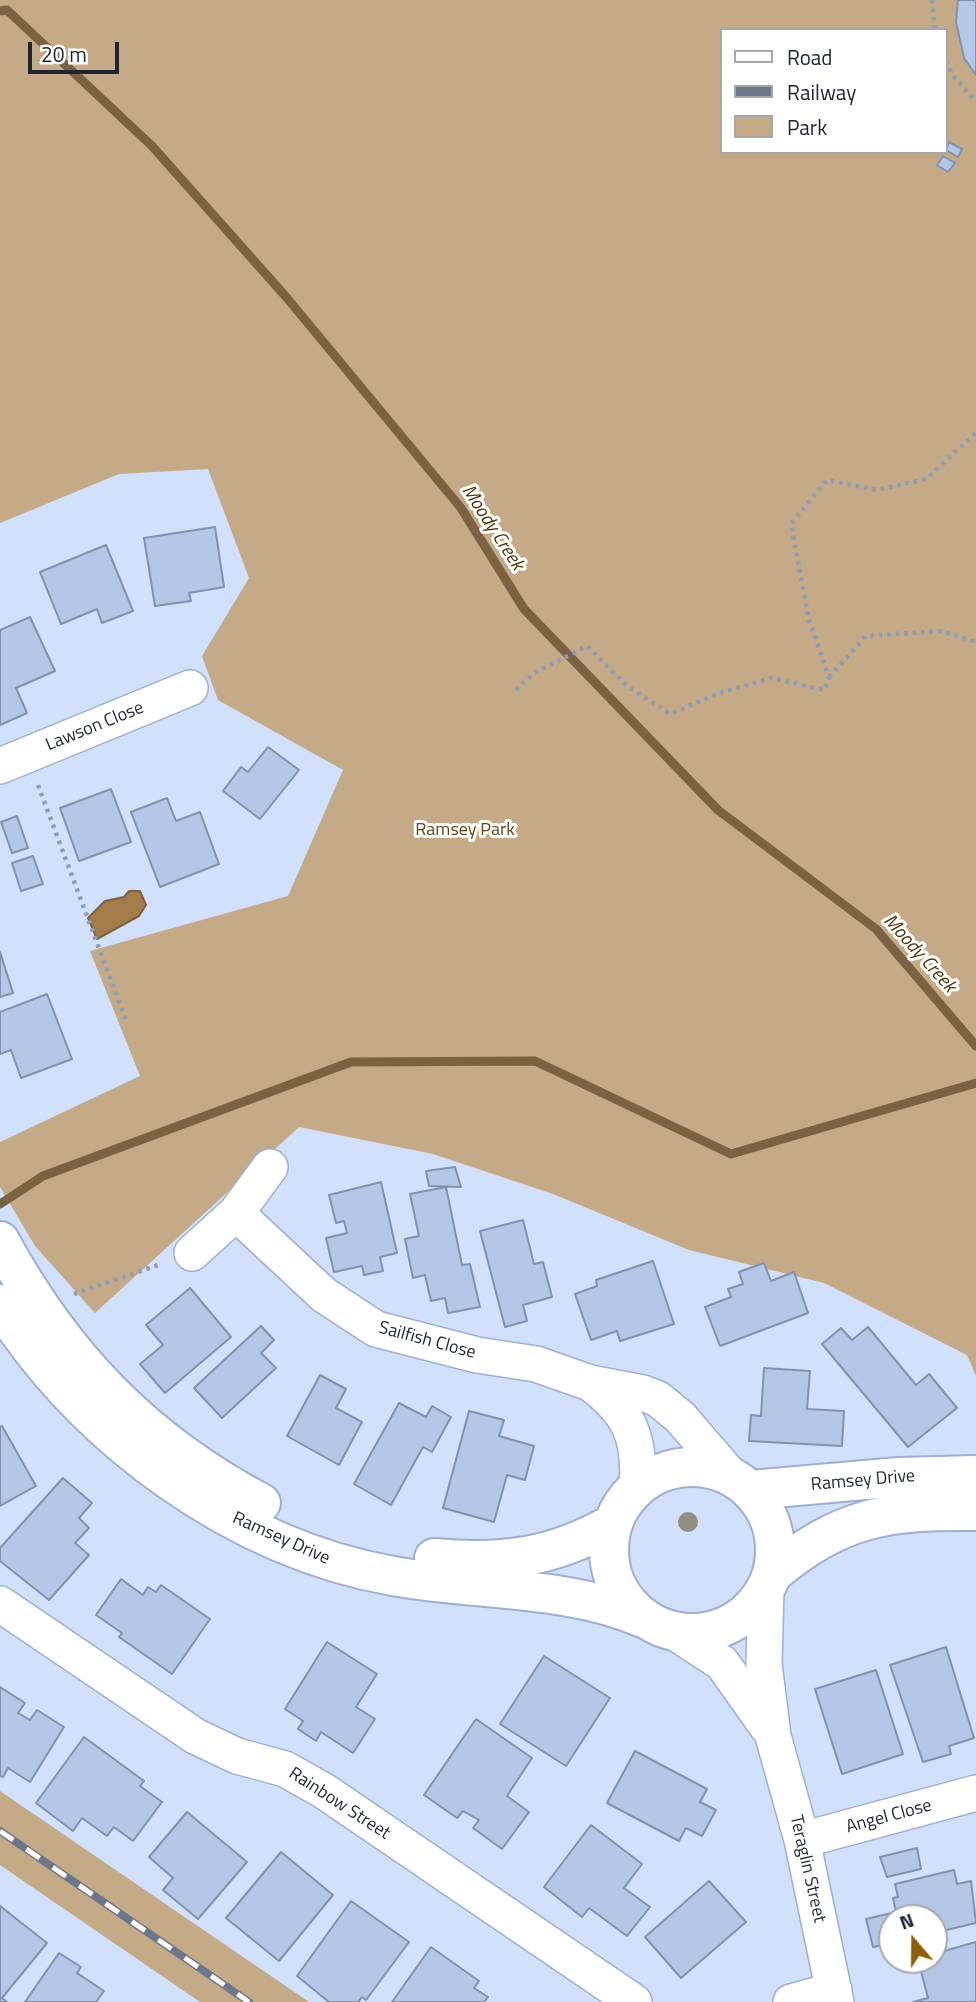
<!DOCTYPE html>
<style>
body{margin:0}
#map{position:relative;width:976px;height:2002px;overflow:hidden;background:#d1e0fb;font-family:"Titillium Web",sans-serif}
canvas{display:block}
.legend{position:absolute;left:720px;top:28px;width:228px;height:126px;box-sizing:border-box;background:#fff;border:2px solid #a5a7ac;margin:0;padding:9px 12px;list-style:none;font-size:21px;color:#1e2430}
.legend li{display:flex;align-items:center;gap:14px;height:35px}
.legend b{width:35px;border:2px solid #a5a7ac}
.north{position:absolute;left:878px;top:1904px;width:70px;height:70px;box-sizing:border-box;background:#fff;border:2px solid #a5a7ac;border-radius:50%;rotate:340deg;font-size:19px;font-weight:700;line-height:28px;text-align:center;color:#1e2430}
.north::after{content:'';display:block;margin:auto;width:24px;height:32px;background:#8e5d08;clip-path:polygon(50% 0,100% 100%,50% 72%,0 100%)}
.scale{position:absolute;left:28px;top:42px;width:91px;height:32px;box-sizing:border-box;border:4px solid #1e2430;border-top:0;padding-left:9px;font-size:21px;line-height:24px;white-space:nowrap;color:#1e2430;-webkit-text-stroke:5px #fff;paint-order:stroke}
</style>
<div id="map">
<canvas width="976" height="2002"></canvas>
<ul class="legend">
<li><b style="height:9px;background:#fff"></b>Road</li>
<li><b style="height:9px;background:#6d778a"></b>Railway</li>
<li><b style="height:19px;background:#c5aa88"></b>Park</li>
</ul>
<div class="north">N</div>
<div class="scale">20 m</div>
</div>
<script>
const c = document.querySelector('canvas').getContext('2d');
c.lineJoin = 'round';
function fill(path, color) {
  c.fillStyle = color;
  c.fill(path, 'evenodd');
}
function strokePath(path, color, width, dash) {
  c.strokeStyle = color;
  c.lineWidth = width;
  c.lineCap = dash ? 'butt' : 'round';
  c.setLineDash(dash || []);
  c.stroke(path);
}
function label(font, color, halo, rows, align = 'center') {
  c.font = font + ' "Titillium Web",sans-serif';
  c.lineWidth = 6;
  c.setLineDash([]);
  c.textBaseline = 'middle';
  c.strokeStyle = halo;
  c.fillStyle = color;
  for (const [text, x, y, turn = 0] of rows) {
    c.save();
    c.translate(x, y);
    c.rotate((+turn || 0) * Math.PI / 180);
    c.textAlign = isNaN(turn) ? turn : align;
    if (halo) c.strokeText(text, 0, 0);
    c.fillText(text, 0, 0);
    c.restore();
  }
}
const green = new Path2D(`
 M0,0H976V1376L967,1355L824,1283L689,1250L553,1194L433,1154L299,1127L95,1313L35,1246L0,1187V1142L140,1076L90,951L288,896L343,770L218,700L202,656L249,578L208,469L119,474L0,523ZM722,30H946V152H722Z
 M0,1791L309,2002H200L0,1865Z`);
const water = new Path2D(`
 M129,891H140L146,905L139,916L97,939L88,918L105,901L124,897Z`);
const stream = new Path2D(`
 M0,11L7,10L152,146L287,298L461,508L524,609L718,810L876,929L976,1046
 M0,1204L43,1176L351,1062L535,1061L731,1154L976,1083`);
const building = new Path2D(`
 M958,0H976V75L964,58L956,22Z
 M949,142L962,149L958,157L946,150Z
 M943,156L955,163L948,172L937,165Z
 M215,527L224,587L189,593L191,601L155,606L144,538Z
 M106,545L133,611L102,623L97,609L61,624L40,572Z
 M30,617L55,671L16,688L27,713L0,725V630Z
 M268,747L299,770L260,819L223,791L241,767L248,772Z
 M111,789L131,842L79,861L60,808Z
 M167,798L176,821L200,812L219,864L160,887L131,812Z
 M17,816L28,848L12,853L1,822Z
 M33,856L43,884L21,891L12,863Z
 M0,952L13,993L0,997Z
 M47,994L72,1059L21,1078L11,1050L0,1054V1012Z
 M455,1167L461,1187L429,1186L426,1171Z
 M381,1182L397,1253L380,1257L383,1271L364,1275L362,1266L334,1272L326,1238L347,1233L344,1221L336,1223L329,1195Z
 M446,1187L462,1265L470,1264L480,1307L448,1313L445,1298L431,1301L425,1275L413,1278L405,1239L419,1236L410,1194Z
 M523,1220L534,1264L543,1262L552,1297L523,1305L527,1321L505,1327L480,1231Z
 M653,1261L674,1324L620,1341L617,1331L591,1340L575,1294L597,1286L596,1280Z
 M764,1263L771,1281L794,1272L808,1313L720,1346L705,1307L731,1297L728,1289L743,1284L739,1272Z
 M190,1288L231,1337L165,1393L140,1364L163,1345L146,1325Z
 M261,1326L274,1340L261,1353L276,1368L222,1418L194,1388Z
 M868,1327L916,1385L929,1374L957,1408L908,1447L822,1344L841,1328L852,1340Z
 M764,1368L810,1371L807,1409L844,1411L842,1446L749,1441L751,1415L761,1416Z
 M320,1375L346,1389L336,1408L362,1422L339,1465L287,1436Z
 M399,1403L426,1417L432,1406L451,1417L432,1452L423,1447L391,1505L354,1484Z
 M469,1411L504,1420L499,1436L534,1446L525,1480L507,1475L494,1522L443,1508Z
 M2,1426L36,1486L0,1506V1427Z
 M63,1478L92,1503L79,1518L89,1528L75,1543L89,1555L49,1600L0,1561V1548Z
 M121,1579L143,1595L148,1587L156,1592L161,1585L210,1619L172,1674L119,1637L122,1633L96,1615Z
 M327,1642L377,1674L356,1707L375,1719L353,1753L321,1732L316,1741L298,1729L303,1721L285,1709Z
 M946,1647L974,1738L949,1746L951,1754L923,1762L890,1665Z
 M544,1656L610,1698L566,1766L500,1724Z
 M876,1670L903,1754L842,1774L815,1689Z
 M0,1687L25,1703L18,1713L30,1720L37,1710L64,1727L30,1782L8,1768L3,1777L0,1776Z
 M476,1719L532,1758L507,1796L529,1812L502,1849L473,1828L479,1820L463,1811L457,1818L424,1795Z
 M84,1737L144,1781L140,1786L162,1802L133,1841L114,1827L107,1836L82,1818L73,1831L36,1803Z
 M635,1751L707,1789L700,1802L716,1810L702,1836L686,1828L679,1841L607,1803Z
 M187,1812L247,1862L198,1919L163,1890L173,1878L149,1857Z
 M591,1825L642,1864L624,1888L650,1907L627,1936L589,1908L582,1917L544,1887Z
 M917,1848L921,1869L887,1877L880,1857Z
 M281,1852L333,1895L279,1961L226,1918Z
 M954,1870L957,1884L971,1881L976,1923L934,1933V1918H892V1943L873,1947L866,1919L896,1912L893,1898L898,1897L895,1884Z
 M709,1881L746,1922L681,1978L645,1937Z
 M351,1901L409,1942L366,2000L362,1997L358,2002H329L297,1976Z
 M0,1906L47,1943L2,1998L7,2002H0Z
 M976,1942V2002H913L928,1998L918,1960H934V1954Z
 M431,1947L479,1981L474,1988L488,1997L484,2002H392Z
 M59,1953L81,1967L77,1973L104,1991L96,2002H25Z`);
const path = new Path2D(`
 M932,0L935,30
 M946,61L953,76L976,101
 M829,677L866,636L941,631L976,642
 M516,690L534,673L587,646L627,686L670,714L719,693L771,678L824,690L829,678L809,620L791,524L827,480L877,490L926,479L976,433
 M38,785L127,1023
 M74,1294L161,1264`);
const street = new Path2D(`
 M0,766L190,688
 M236,1213L270,1167
 M192,1253L236,1213L324,1295L376,1329L477,1355L536,1364L590,1383L643,1393L658,1399L680,1417L730,1475
 M590,1383C629,1412 641,1437 637,1487
 M766,1588L764,1664L773,1736L802,1840L836,2002
 M0,1604L195,1736L237,1756L285,1769L324,1791L634,2002
 M673,1631L722,1663L768,1728
 M802,1840L976,1793
 M791,2002L834,1990`);
const secondary = new Path2D(`
 M0,1241C63,1357 144,1441 261,1503
 M0,1304C86,1439 235,1548 393,1576C476,1591 564,1585 643,1618
 M609 1550a83 83 0 1 1 166 0a83 83 0 1 1-166 0Z
 M751,1490L899,1477L976,1475
 M434,1558C502,1564 552,1558 612,1524
 M772,1574C842,1516 887,1510 976,1511`);
const rail = new Path2D(`
 M0,1831L249,2002`);
const trees = [
 [688,1522]
];
const streetNames = [
 ["Lawson Close",95,727,-22],
 ["Sailfish Close",427,1341,15],
 ["Ramsey Drive",863,1481,-5],
 ["Ramsey Drive",281,1539,24],
 ["Rainbow Street",339,1804,33],
 ["Angel Close",889,1817,-15],
 ["Teraglin Street",807,1869,77]
];
const parkNames = [
 ["Ramsey Park",465,831]
];
const waterNames = [
 ["Moody Creek",492,528,57],
 ["Moody Creek",919,954,48]
];
fill(green, '#c5aa88');
fill(water, '#a37c49');
strokePath(water, '#7b6242', 2);
strokePath(stream, '#7b6242', 9);
fill(building, '#b5c7e7');
strokePath(building, '#8192b0', 2);
strokePath(street, '#9eafcf', 38);
strokePath(secondary, '#9eafcf', 42);
strokePath(path, '#909cb2', 4.5, [3.5, 5]);
strokePath(street, '#fff', 35);
strokePath(secondary, '#fff', 38);
strokePath(rail, '#6d778a', 8);
strokePath(rail, '#fff', 5, [16]);
c.fillStyle = '#948b81';
for (const [x, y] of trees) {
  c.beginPath();
  c.arc(x, y, 10, 0, 2 * Math.PI);
  c.fill();
}
label('18px', '#1e2430', '#fff', streetNames);
label('18px', '#62461e', '#fff', parkNames);
label('italic 19px', '#4c3004', '#fff', waterNames);
</script>
